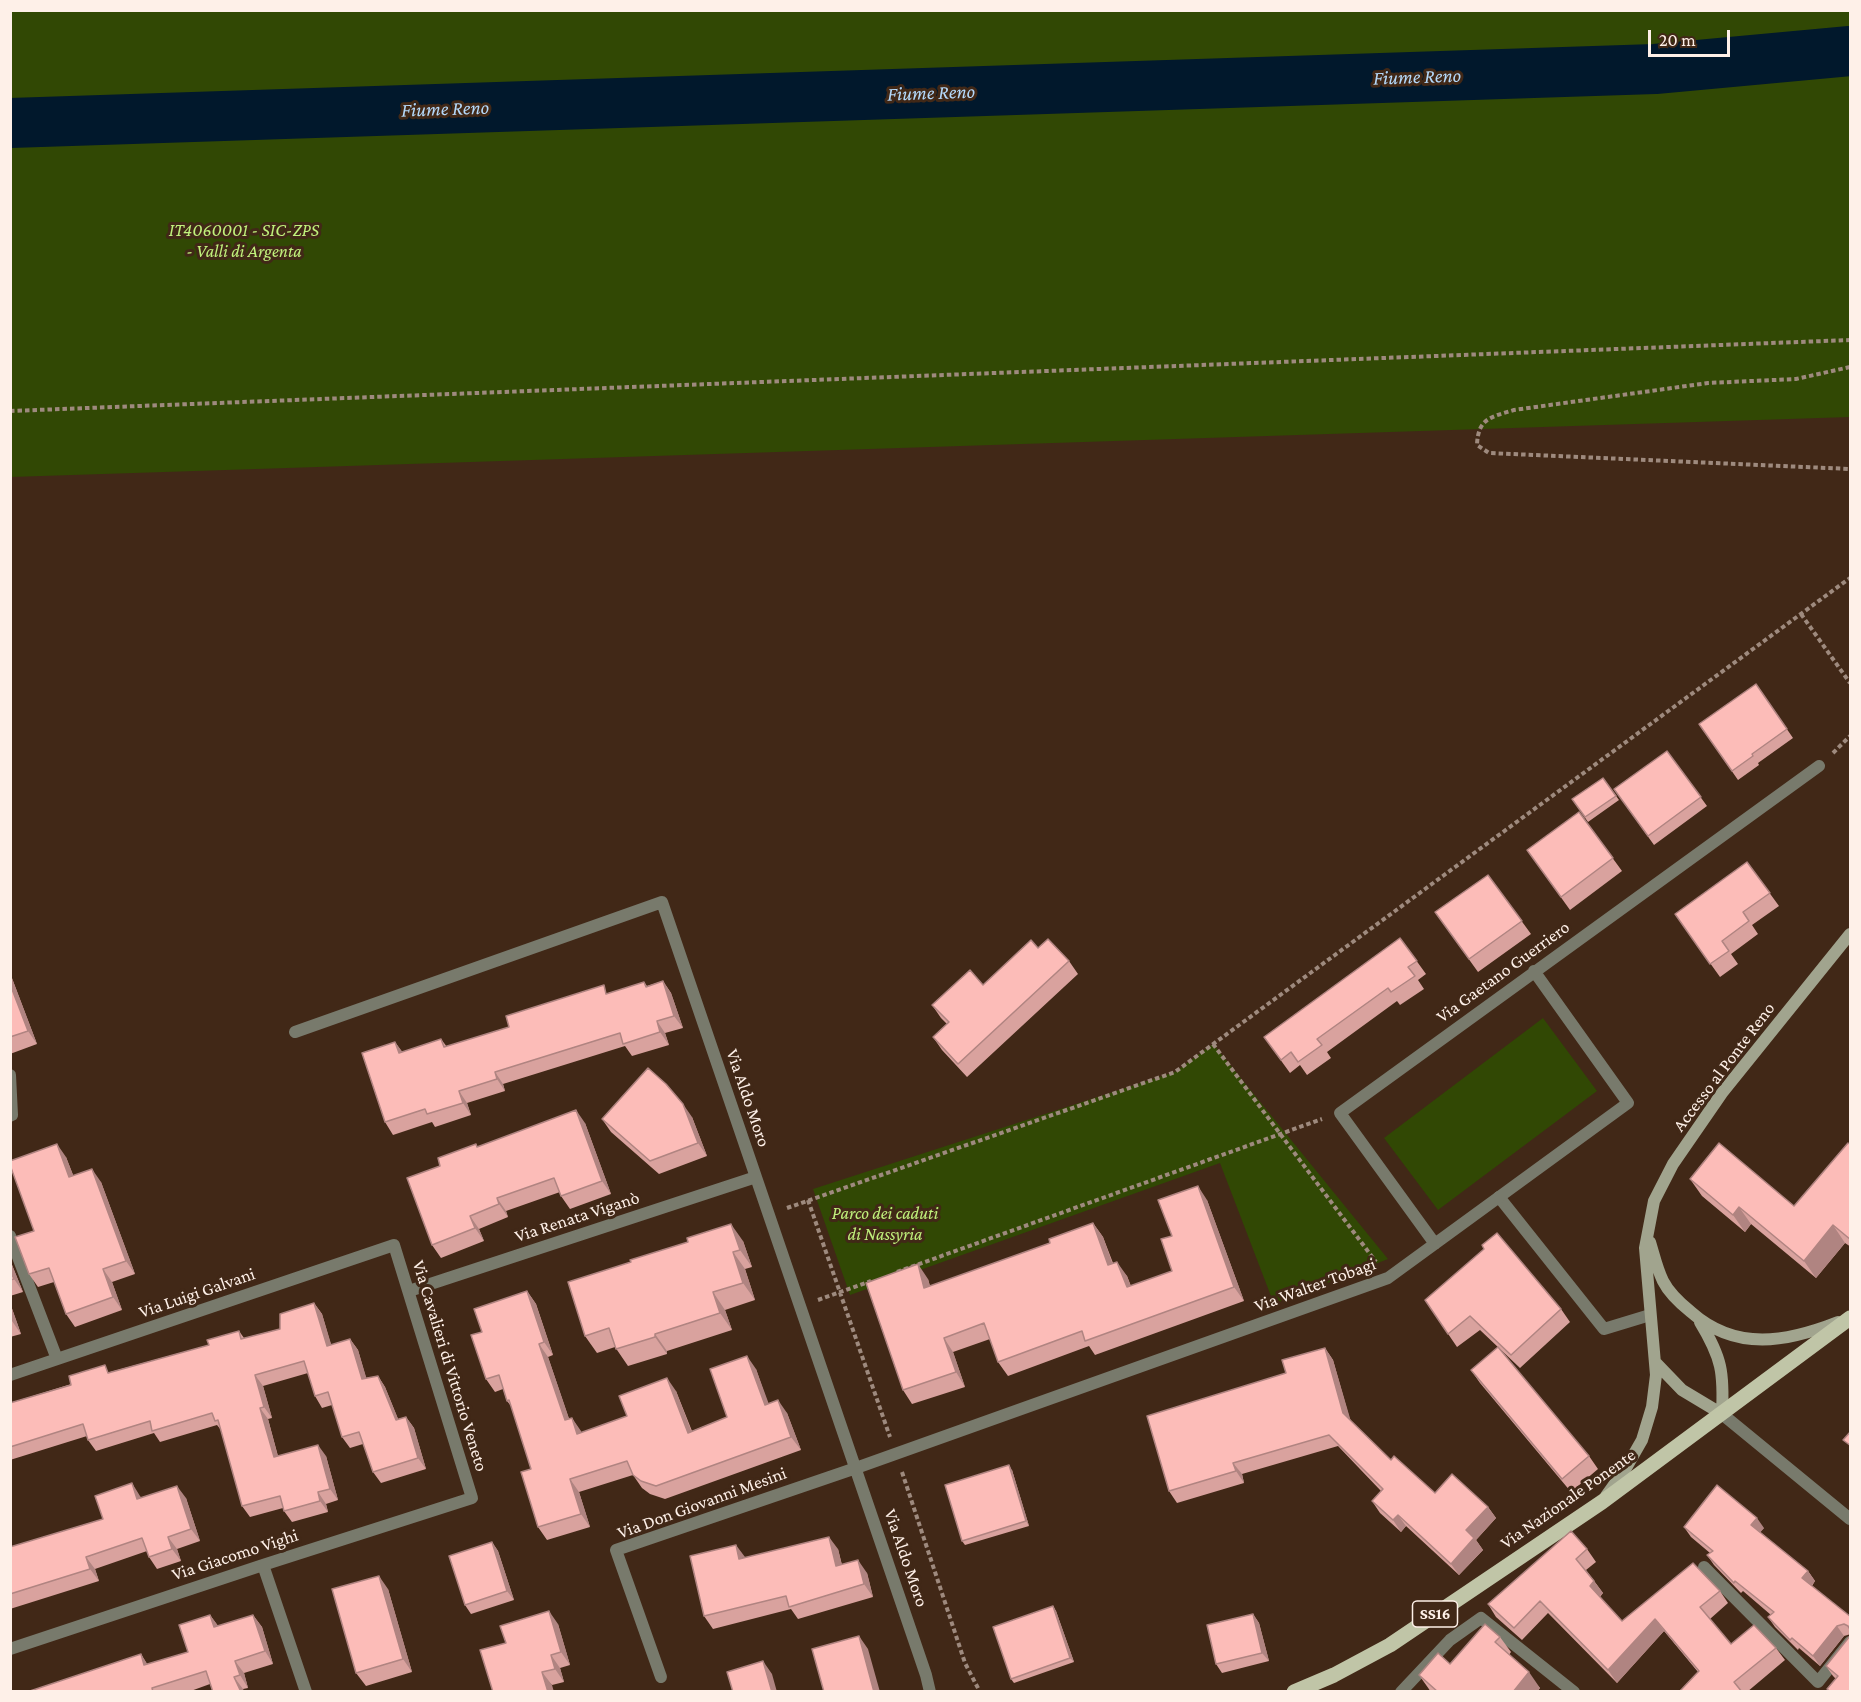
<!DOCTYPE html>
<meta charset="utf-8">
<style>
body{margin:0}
#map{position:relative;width:1861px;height:1702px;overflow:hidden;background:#412817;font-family:"Crimson Pro",serif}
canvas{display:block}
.frame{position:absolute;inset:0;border:12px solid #fef0e8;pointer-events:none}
.scale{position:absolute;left:1648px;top:30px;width:82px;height:27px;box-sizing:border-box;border:3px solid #fef0e8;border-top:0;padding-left:8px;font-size:18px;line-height:21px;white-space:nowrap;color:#fef0e8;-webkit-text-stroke:4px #412817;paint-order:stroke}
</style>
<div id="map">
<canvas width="1861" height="1702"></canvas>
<div class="frame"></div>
<div class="scale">20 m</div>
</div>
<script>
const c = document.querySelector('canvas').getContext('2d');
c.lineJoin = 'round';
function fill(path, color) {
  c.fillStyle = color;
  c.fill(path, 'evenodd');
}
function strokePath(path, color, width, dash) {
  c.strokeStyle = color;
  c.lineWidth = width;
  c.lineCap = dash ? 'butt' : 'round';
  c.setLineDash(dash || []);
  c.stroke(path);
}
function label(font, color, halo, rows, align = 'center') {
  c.font = font + ' "Crimson Pro",serif';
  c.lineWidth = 6;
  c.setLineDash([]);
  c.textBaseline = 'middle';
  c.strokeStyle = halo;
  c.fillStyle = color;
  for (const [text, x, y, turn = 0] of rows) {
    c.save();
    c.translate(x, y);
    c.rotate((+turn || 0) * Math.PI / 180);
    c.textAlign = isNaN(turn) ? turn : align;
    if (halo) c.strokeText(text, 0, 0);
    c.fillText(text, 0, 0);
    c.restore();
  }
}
const green = new Path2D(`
 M10,11H1850V417L11,477Z
 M1543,1018L1597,1091L1438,1210L1384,1138Z
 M1213,1044L1388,1259L1274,1304L1220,1163L850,1295L813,1189L1175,1072Z`);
const river = new Path2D(`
 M10,123L1655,69L1850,51`);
const path = new Path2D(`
 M1850,367L1796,379L1708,383L1514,410C1491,417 1478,418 1477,445L1489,453L1850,469
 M10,411L1850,340
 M1801,614L1850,683
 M1833,753L1850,736
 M1213,1044L1376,1262
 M808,1200L890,1437
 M787,1208L1175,1072L1850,578
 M897,1272L1322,1119
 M818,1300L871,1281
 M902,1472L965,1663L980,1692`);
const service = new Path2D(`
 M1499,1197L1604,1329L1650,1315`);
const minor = new Path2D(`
 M295,1032L662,902L926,1675L930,1692
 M10,1075L12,1115L10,1116
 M10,1236L57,1359
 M1435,1244L1340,1113L1819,766
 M409,1291L756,1177
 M10,1375L394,1245L472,1498L263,1565L10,1649
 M263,1565L306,1692
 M1704,1567L1818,1682L1850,1642
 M661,1677L616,1550L856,1468L1388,1278L1628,1103L1534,971
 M1401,1692L1450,1640L1481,1618L1574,1692`);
const tertiary = new Path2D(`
 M1722,1414L1850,1519`);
const secondary = new Path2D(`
 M1650,1242C1654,1255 1657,1269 1663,1281C1669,1293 1681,1304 1691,1312C1736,1352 1787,1342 1838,1322
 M1656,1363L1682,1390L1722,1414C1724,1373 1722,1358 1700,1322
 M1606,1496L1626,1468L1642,1440L1652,1407L1656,1375L1645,1248L1654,1201L1673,1164L1722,1093L1850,934`);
const primary = new Path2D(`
 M1294,1692L1334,1675L1390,1645L1602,1502L1850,1318`);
const wall = new Path2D(`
 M1756,684L1793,738L1758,763L1759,765L1738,780L1699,724Z
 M1667,751L1707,806L1654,845L1614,789Z
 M1603,778L1619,800L1588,822L1572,799Z
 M1579,812L1622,871L1570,910L1527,850Z
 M1747,862L1779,906L1752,925L1758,934L1731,954L1738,964L1720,977L1675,914Z
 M1488,875L1531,934L1478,972L1435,912Z
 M1400,938L1426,974L1418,980L1424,989L1400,1005L1397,1001L1327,1052L1331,1058L1307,1075L1300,1065L1290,1073L1264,1037Z
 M1038,948L1069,961L1078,974L967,1077L942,1050L933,1037L947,1024L941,1018L932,1005L983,985Z
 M10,973L37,1044L10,1054Z
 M663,981L671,993L683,1028L665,1033L669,1045L632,1056L625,1046L503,1084L505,1091L467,1103L471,1115L435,1127L432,1122L393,1135L385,1122L395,1042L402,1052L441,1039L447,1047L509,1027L644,982L647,986Z
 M692,1117L707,1156L659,1174L611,1132L602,1119Z
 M585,1123L611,1194L570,1209L561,1196L560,1192L506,1211L508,1217L479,1229L484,1241L441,1258L432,1245L440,1166L478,1147Z
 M1851,1145V1247L1845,1243L1816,1278L1751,1224L1745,1232L1702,1196L1690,1179L1794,1206Z
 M66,1157L73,1175L101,1182L135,1274L112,1282L122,1310L75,1327L66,1314L54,1282L38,1287L29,1274L34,1231Z
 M1207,1200L1244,1301L1095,1355L1089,1346L1008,1376L998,1362L990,1339L953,1352L965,1387L912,1404L903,1390L928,1279L930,1286L1050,1243L1093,1223L1103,1237L1113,1263L1127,1276L1131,1286L1172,1271V1236Z
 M743,1241L752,1267L745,1269L755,1300L725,1310L732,1330L667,1351V1354L628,1366L615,1347L597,1353L585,1336Z
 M10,1260L23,1292L10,1296Z
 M527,1291L536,1304L553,1355L548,1357L569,1419L572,1418L581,1433L627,1416L676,1391L692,1431L727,1417L756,1369L768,1404L787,1413L801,1450L665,1499L650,1494L642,1488L633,1475L579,1492L590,1527L547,1540L538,1527L531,1469L511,1406L507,1401L503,1389L495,1392L486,1379L482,1332Z
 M1425,1300L1561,1309L1570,1322L1520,1368L1480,1330L1457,1347Z
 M10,1303L21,1334L10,1337Z
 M314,1303L322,1314L331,1345L350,1339L358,1350L366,1378L378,1376L385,1387L398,1419L406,1417L414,1428L426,1469L381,1483L373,1472L363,1444L350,1448L342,1437L332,1405L322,1408L315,1396L308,1373L263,1386L272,1418L268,1419L278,1456H326L338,1500L326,1504L328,1512L292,1522L284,1511L283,1508L250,1517L242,1506L221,1430L217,1425L160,1442L154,1433L96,1451L88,1440L87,1436L10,1460V1403L110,1372L209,1345L239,1331L244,1338L280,1329Z
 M1325,1348L1333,1360L1350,1420L1391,1460L1435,1493L1488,1507L1496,1518L1476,1540L1483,1550L1459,1575L1406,1526L1401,1532L1380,1513L1372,1501L1381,1491L1338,1446L1242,1474L1244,1483L1177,1503L1169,1491L1286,1373Z
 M1471,1370L1589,1456L1598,1469L1571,1492L1480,1383Z
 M1012,1470L1029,1526L965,1545L962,1541Z
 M140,1496L141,1498H186L200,1541L177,1549L181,1561L157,1569L149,1557L147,1551L95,1569L99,1581L10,1609V1547L103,1519Z
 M1684,1527L1764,1528L1760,1532L1808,1571L1815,1581L1812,1586L1851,1617V1634L1844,1636L1820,1666L1799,1648L1798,1650L1775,1627L1768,1617L1771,1615L1743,1591L1741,1593L1714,1565L1707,1555L1710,1553L1691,1537Z
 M492,1542L498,1551L514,1600L471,1614L465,1605Z
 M838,1549L842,1565L867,1573L873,1597L798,1619L791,1609L713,1629L704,1616L745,1558Z
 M1587,1549L1596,1562L1586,1570L1603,1593L1600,1597L1622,1621L1720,1591L1728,1603L1710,1619L1731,1644L1776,1648L1785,1660L1747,1692H1679L1698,1672L1664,1631L1617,1683L1548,1613L1522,1640L1496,1617L1488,1604Z
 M388,1589L412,1672L366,1686L356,1673Z
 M1053,1606L1056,1611L1074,1662L1014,1683L1011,1679Z
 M1253,1614L1259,1623L1269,1661L1222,1673L1216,1664Z
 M210,1615L218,1626L253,1615L262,1627L273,1664L244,1673L248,1688L243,1689L244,1692H213L210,1684L188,1692H27L141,1654L147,1664L188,1652Z
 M558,1624L570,1665L560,1668L564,1682L552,1685L506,1643Z
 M1850,1636L1851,1692H1829L1827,1689L1836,1679L1833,1676L1826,1666Z
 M1500,1637L1511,1652L1509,1655L1540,1688L1537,1692H1431L1419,1675L1450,1664Z`);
const shadedWall = new Path2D(`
 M10,973L37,1044L28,1031L10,984Z
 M663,981L671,993L683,1028L674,1016Z
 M657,1021L665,1033L669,1045L660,1032Z
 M395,1042L404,1054L399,1053Z
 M495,1072L503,1084L505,1091L497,1079Z
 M459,1091L467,1103L471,1115L463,1103Z
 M683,1104L692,1117L707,1156L698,1143Z
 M576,1110L585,1123L611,1194L602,1181Z
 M57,1144L66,1157L79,1190L69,1177Z
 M92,1169L101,1182L135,1274L126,1261Z
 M1198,1186L1207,1200L1244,1301L1234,1287Z
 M497,1198L506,1211L508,1217L499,1204Z
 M1739,1207L1751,1224L1745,1232L1733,1215Z
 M470,1216L479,1229L484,1241L475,1228Z
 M1093,1223L1103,1237L1118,1279L1108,1265Z
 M731,1224L743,1241L752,1267L740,1250Z
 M1833,1225L1845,1243L1816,1278L1804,1261Z
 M733,1252L745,1269L755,1300L743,1283Z
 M10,1260L23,1292L14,1279L10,1271Z
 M1117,1262L1127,1276L1136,1301L1127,1287Z
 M918,1264L928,1279L934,1302L924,1288Z
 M103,1269L112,1282L122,1310L113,1297Z
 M527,1291L536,1304L553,1355L544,1342Z
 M713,1292L725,1310L732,1330L720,1313Z
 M10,1303L21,1334L12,1321L10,1317Z
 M314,1303L322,1314L335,1357L327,1346Z
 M655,1334L667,1351V1354L655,1337Z
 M944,1338L953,1352L965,1387L956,1372Z
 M350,1339L358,1350L370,1390L362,1379Z
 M539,1344L548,1357L574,1433L565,1420Z
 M1325,1348L1333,1360L1352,1425L1343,1413Z
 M747,1356L756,1369L774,1418L765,1405Z
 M255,1375L263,1386L272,1418L264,1407Z
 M378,1376L385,1387L403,1431L396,1420Z
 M667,1378L676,1391L697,1446L688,1433Z
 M778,1400L787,1413L801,1450L791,1437Z
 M260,1408L268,1419L281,1468L274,1457Z
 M406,1417L414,1428L426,1469L418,1458Z
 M572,1418L581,1431L586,1447L577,1434Z
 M318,1445L326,1456L338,1500L330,1489Z
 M1233,1463L1242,1474L1244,1483L1236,1471Z
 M1009,1465L1012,1470L1029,1526L1026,1521Z
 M570,1479L579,1492L590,1527L581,1514Z
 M132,1483L140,1496L146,1512L137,1499Z
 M177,1486L186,1498L200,1541L191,1529Z
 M318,1492L326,1504L328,1512L320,1501Z
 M1488,1507L1496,1518L1476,1540L1483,1550L1459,1575L1451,1564L1466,1530Z
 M1398,1515L1406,1526L1401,1532L1393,1520Z
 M1757,1518L1764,1528L1758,1535L1751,1525Z
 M168,1537L177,1549L181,1561L172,1549Z
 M829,1537L838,1549L845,1578L836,1566Z
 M492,1542L498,1551L514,1600L507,1591Z
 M736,1545L745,1557L739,1559Z
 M86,1557L95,1569L99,1581L90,1569Z
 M858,1560L867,1573L873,1597L864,1584Z
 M1808,1571L1815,1581L1809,1589L1802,1578Z
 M379,1576L388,1589L412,1672L403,1659Z
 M1594,1581L1603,1593L1598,1598L1590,1586Z
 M1053,1606L1056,1611L1074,1662L1070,1658Z
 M549,1611L558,1624L570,1665L561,1652Z
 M1253,1614L1259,1623L1269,1661L1262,1653Z
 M210,1615L219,1627H214Z
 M253,1615L262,1627L273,1664L265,1651Z
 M1655,1619L1664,1631L1617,1683L1608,1670Z
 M1837,1626L1844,1636L1820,1666L1813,1656Z
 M859,1636L868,1649L880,1692H874Z
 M141,1654L149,1667L144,1665Z
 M551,1655L560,1668L564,1682L555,1669Z
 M235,1661L244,1673L248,1688L240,1675Z
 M763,1661L772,1674L777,1692H772Z
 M542,1672L552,1685L554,1692H548Z
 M1529,1672L1540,1688L1537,1692H1513Z
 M234,1677L243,1689L244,1692H241Z`);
const building = new Path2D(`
 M1756,684L1787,729L1752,754L1753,756L1732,771L1699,724Z
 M1667,751L1701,797L1648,836L1614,789Z
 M1603,778L1616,796L1585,817L1572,799Z
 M1579,812L1613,858L1561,897L1527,850Z
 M1747,862L1770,893L1743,912L1749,921L1722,941L1729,951L1710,964L1675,914Z
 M1488,875L1522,921L1469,959L1435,912Z
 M1400,938L1417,961L1408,967L1415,976L1391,992L1388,988L1317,1039L1322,1045L1298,1062L1291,1052L1281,1060L1264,1037Z
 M1048,939L1069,961L958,1064L933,1037L949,1022L932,1005L970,970L983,985L1031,940L1038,948Z
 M663,981L674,1016L657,1021L660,1032L623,1044L620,1033L495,1072L497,1079L459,1091L463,1103L427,1114L425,1109L385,1122L362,1053L395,1042L399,1053L441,1039L444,1047L509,1027L506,1016L604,985L606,994L644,982L646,987Z
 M10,984L28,1031L10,1037Z
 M648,1068L666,1084L683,1104L698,1143L650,1161L602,1119Z
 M576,1110L602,1181L561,1196L554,1178L497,1198L499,1204L470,1216L475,1228L432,1245L407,1178L440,1166L438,1158L476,1144L477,1147Z
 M1719,1143L1794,1206L1848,1143L1851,1145V1240L1833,1225L1804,1261L1739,1207L1733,1215L1690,1179Z
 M57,1144L69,1177L92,1169L126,1261L103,1269L113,1297L66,1314L49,1268L29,1274L15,1237L34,1231L10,1165V1161Z
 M1198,1186L1234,1287L1085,1341L1082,1331L998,1362L984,1323L944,1338L956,1372L903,1390L866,1283L918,1264L924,1288L1050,1243L1049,1239L1093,1223L1108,1265L1117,1262L1127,1287L1172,1271L1161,1239L1172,1236L1158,1200Z
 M731,1224L740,1250L733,1252L743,1283L713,1292L720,1313L655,1334V1337L616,1349L609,1328L585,1336L568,1282L631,1262L630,1260L688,1242L687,1238Z
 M1497,1233L1561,1309L1511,1355L1470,1316L1448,1334L1425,1300L1484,1249L1482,1245Z
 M10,1271L14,1279L10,1280Z
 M527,1291L544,1342L539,1344L565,1420L572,1418L577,1434L627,1416L619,1396L667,1378L688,1433L727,1417L710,1369L747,1356L765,1405L778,1400L791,1437L656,1486L641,1481L633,1475L627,1461L570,1479L581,1514L538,1527L521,1472L531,1469L509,1400L507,1401L499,1375L486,1379L471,1335L482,1332L474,1309Z
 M314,1303L327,1346L350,1339L362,1379L378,1376L396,1420L406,1417L418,1458L373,1472L359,1432L342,1437L328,1392L315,1396L304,1361L255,1375L264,1407L260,1408L274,1457L318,1445L330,1489L318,1492L320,1501L284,1511L280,1496L242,1506L218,1420L215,1421L212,1413L152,1431L150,1421L88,1440L83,1424L10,1447V1403L71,1385L69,1376L105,1365L108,1373L209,1345L207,1340L239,1331L241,1339L280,1329V1314Z
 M1498,1347L1589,1456L1562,1479L1471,1370Z
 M1325,1348L1343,1413L1391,1460L1394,1456L1435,1493L1452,1474L1488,1507L1466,1530L1474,1538L1451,1564L1398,1515L1393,1520L1372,1501L1383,1489L1329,1435L1233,1463L1236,1471L1169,1491L1147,1416L1286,1373L1282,1360Z
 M1851,1431V1446L1843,1440Z
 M1009,1465L1026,1521L962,1541L945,1485Z
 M132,1483L137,1499L177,1486L191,1529L168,1537L172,1549L149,1557L142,1538L86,1557L90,1569L10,1594V1547L103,1519L95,1496Z
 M1717,1485L1757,1518L1751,1525L1808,1571L1802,1578L1851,1617V1631L1848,1626L1844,1624L1837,1626L1813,1656L1792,1638L1790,1640L1768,1617L1774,1612L1735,1581L1734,1583L1707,1555L1713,1551L1684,1527Z
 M1571,1531L1587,1549L1576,1559L1594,1581L1590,1586L1622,1621L1693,1563L1720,1591L1700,1607L1731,1644L1754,1625L1776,1648L1734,1682L1742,1692H1679L1699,1671L1655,1619L1608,1670L1540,1601L1514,1628L1488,1604Z
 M829,1537L836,1566L858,1560L864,1584L789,1607L786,1596L704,1616L690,1556L736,1545L739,1559Z
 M492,1542L507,1591L465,1605L449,1556Z
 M379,1576L403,1659L356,1673L332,1589Z
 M1053,1606L1070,1658L1011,1679L993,1627Z
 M549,1611L561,1652L551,1655L555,1669L542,1672L548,1692H493L480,1650L506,1643L500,1626Z
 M1253,1614L1262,1653L1216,1664L1207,1625Z
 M210,1615L214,1627L253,1615L265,1651L235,1661L240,1675L234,1677L241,1692H213L206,1671L152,1688L153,1692H27L141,1654L144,1665L188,1652L179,1625Z
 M1485,1624L1500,1637L1495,1642L1529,1672L1513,1692H1438L1419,1675L1438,1653L1450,1664Z
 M1851,1634V1692H1831L1827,1689L1838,1676L1826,1666L1850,1636Z
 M859,1636L874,1692H824L812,1649Z
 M763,1661L772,1692H733L727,1672Z`);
const shields = [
 [1435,1614,45]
];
const shieldNames = [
 ["SS16",1435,1614]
];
const parkNames = [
 ["IT4060001 - SIC-ZPS",244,230],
 ["- Valli di Argenta",244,251],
 ["Parco dei caduti",885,1213],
 ["di Nassyria",885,1234]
];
const streetNames = [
 ["Via Gaetano Guerriero",1503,972,-36],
 ["Accesso al Ponte Reno",1724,1067,-53],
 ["Via Aldo Moro",748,1098,71],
 ["Via Renata Viganò",577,1217,-18],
 ["Via Walter Tobagi",1315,1285,-20],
 ["Via Luigi Galvani",197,1293,-19],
 ["Via Cavalieri di Vittorio Veneto",450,1366,73],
 ["Via Nazionale Ponente",1568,1499,-35],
 ["Via Don Giovanni Mesini",702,1503,-20],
 ["Via Giacomo Vighi",235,1555,-18],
 ["Via Aldo Moro",906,1558,71]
];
const waterNames = [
 ["Fiume Reno",1417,77,-2],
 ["Fiume Reno",931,93,-2],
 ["Fiume Reno",445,109,-2]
];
fill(green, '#314804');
strokePath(river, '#01182c', 50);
strokePath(path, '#9e8a7e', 4, [4.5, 3]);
strokePath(service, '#787a6c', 12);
strokePath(minor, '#787a6c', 12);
strokePath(tertiary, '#787a6c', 12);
strokePath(secondary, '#a1a48e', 12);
strokePath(primary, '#c0c5a7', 15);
fill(wall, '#d9a29e');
fill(shadedWall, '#b08481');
fill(building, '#fcbcb8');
strokePath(building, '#b08481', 1.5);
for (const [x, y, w] of shields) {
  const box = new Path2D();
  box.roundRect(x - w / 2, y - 13, w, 26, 4.5);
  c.fillStyle = '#412817';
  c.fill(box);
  strokePath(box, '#fef0e8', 1.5);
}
label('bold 16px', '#fef0e8', null, shieldNames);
label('italic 18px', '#c0f17c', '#412817', parkNames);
label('18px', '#fef0e8', '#412817', streetNames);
label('italic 20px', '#b4d9fb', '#412817', waterNames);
</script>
